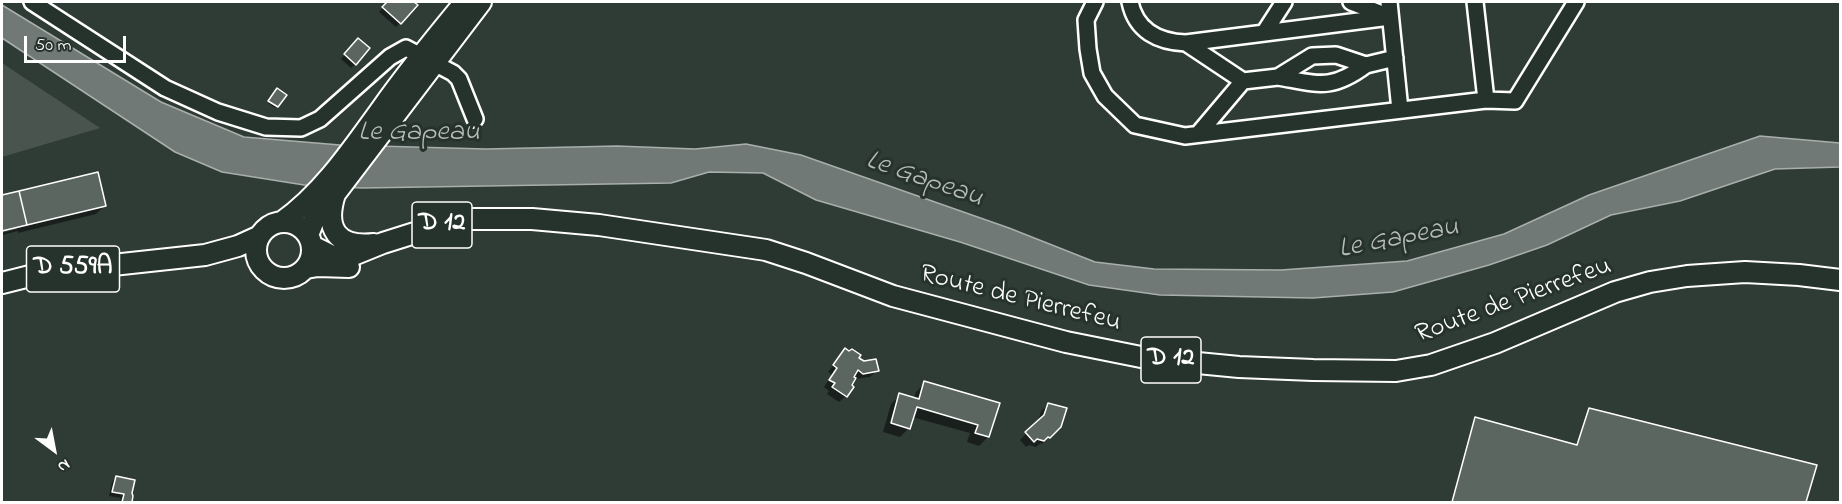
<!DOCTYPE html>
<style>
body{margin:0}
#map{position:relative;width:1842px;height:504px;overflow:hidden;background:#2f3b35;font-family:"Indie Flower",sans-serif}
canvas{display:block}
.frame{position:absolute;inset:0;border:3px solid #fff;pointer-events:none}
.north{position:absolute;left:24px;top:420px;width:60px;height:60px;-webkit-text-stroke:4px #26332d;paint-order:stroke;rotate:148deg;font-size:16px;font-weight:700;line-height:24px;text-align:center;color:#fff}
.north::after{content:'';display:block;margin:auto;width:21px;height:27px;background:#fff;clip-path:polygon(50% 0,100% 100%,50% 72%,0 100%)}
.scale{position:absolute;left:24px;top:36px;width:102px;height:27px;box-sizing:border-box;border:3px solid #fff;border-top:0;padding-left:8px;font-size:18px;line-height:21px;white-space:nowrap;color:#fff;-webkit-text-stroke:4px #26332d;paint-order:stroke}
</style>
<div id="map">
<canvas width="1842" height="504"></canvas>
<div class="frame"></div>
<div class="north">N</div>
<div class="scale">50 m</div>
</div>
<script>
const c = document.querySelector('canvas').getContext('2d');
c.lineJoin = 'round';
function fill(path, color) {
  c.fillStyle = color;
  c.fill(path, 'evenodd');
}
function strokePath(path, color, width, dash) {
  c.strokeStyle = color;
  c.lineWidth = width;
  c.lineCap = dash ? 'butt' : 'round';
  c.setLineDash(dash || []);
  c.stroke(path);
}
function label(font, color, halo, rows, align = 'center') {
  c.font = font + ' "Indie Flower",sans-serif';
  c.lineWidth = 6;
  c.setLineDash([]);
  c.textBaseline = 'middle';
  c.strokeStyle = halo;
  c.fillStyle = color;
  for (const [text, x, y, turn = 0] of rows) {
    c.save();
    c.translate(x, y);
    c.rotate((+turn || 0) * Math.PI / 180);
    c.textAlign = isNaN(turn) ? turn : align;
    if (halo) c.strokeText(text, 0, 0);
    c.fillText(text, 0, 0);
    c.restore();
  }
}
const green = new Path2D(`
 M2,63L100,128L2,157Z`);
const water = new Path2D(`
 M2,5L161,102L244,137L340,145L486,149L617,146L695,149L746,144L801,155L838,168L1009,228L1095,262L1154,269L1281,270L1407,261L1504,234L1589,195L1760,136L1840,143V167L1775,169L1680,201L1611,215L1547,245L1489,265L1393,292L1313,298L1160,295L1089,285L960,242L816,200L763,173L709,172L671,183L362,188L304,185L222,172L175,152L2,38Z`);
const shadow = new Path2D(`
 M388,2H411L416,5L396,27L379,12Z
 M354,44L355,64L351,68L341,59Z
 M276,92L285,95L275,108L268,103Z
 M97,173L105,205L96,214L18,233V231L2,235V233L17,229V226L2,230V196Z
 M845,350L877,370L870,377L854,379L846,396L839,402L827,394L829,391L824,387L832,375L828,372Z
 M925,383L998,404L988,437L979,446L967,442L970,433L912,417L909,428L900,437L883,432L891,404L900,395L914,399L916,392Z
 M1048,405L1059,426L1042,444L1041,443L1036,447L1029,445L1026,447L1020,440L1038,422L1041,411Z
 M1589,409L1815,466L1804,502H1451L1476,418L1577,446Z
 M116,477L132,496L130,502H120L121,498L109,496L112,482Z`);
const building = new Path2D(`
 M387,2H414L418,5L401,24L382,7Z
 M358,38L370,48L356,65L344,54Z
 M277,88L287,95L278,107L268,101Z
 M98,172L106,206L27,225L19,191Z
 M19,191L27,225L2,231V195Z
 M845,348L849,351L852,349L861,355L859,358L864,361L876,359L879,371L863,374L858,370L854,377L856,378L852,385L854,387L847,397L832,387L835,383L829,380L837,368L833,365Z
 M924,381L1000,403L989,437L975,433L978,425L917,407L910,429L891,423L899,393L919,399Z
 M1048,403L1067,408L1061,427L1050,438L1048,437L1044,441L1037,439L1034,442L1025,432L1044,415Z
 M1589,408L1817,465L1806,502H1452L1475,417L1577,445Z
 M116,476L135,480L132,493L133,496L132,502H122L124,494L112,492Z`);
const minor = new Path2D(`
 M32,2L165,88L218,112L266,127L301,128L320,119L390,57L406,48L453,73L459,79L475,119
 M1095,2L1086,20L1088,49L1092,73L1105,96L1135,125L1185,136L1486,100L1475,2
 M1130,2C1136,31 1158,42 1186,43L1390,17L1351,2
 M1389,2L1400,110
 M1264,33L1284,2
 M1186,43L1243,81
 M1278,77C1318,84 1331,91 1366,65
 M1486,100L1515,101L1576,2
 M1199,133L1243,81L1278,77L1312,56L1336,55L1366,65L1395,58`);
const major = new Path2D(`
 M335,194C324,229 337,248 374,244
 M282,222C323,193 353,148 382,108C408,71 437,36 465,2
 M256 250a28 28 0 1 1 56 0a28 28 0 1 1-56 0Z
 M308,235L316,215L335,194L481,2
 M312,246L330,255L339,257L351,256L383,243L459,219H532L599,225L766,250L806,263L893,296L1066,342L1146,358L1239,367L1313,370L1396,371L1431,365L1495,343L1615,292L1650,282L1687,276L1745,272L1799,275L1840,280
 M306,268L318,266L349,267
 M2,283L34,275L85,268L205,255L238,246L260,236`);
const shields = [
 [442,225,60],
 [73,269,93],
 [1171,360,60]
];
const shieldNames = [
 ["D 12",442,225],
 ["D 559A",73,269],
 ["D 12",1171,360]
];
const streetNames = [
 ["Route de Pierrefeu",1020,300,14],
 ["Route de Pierrefeu",1514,302,-20]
];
const waterNames = [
 ["Le Gapeau",419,134],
 ["Le Gapeau",924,181,19],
 ["Le Gapeau",1399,240,-11]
];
fill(green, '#4a544f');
fill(water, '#707975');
strokePath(water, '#a9afac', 1.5);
fill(shadow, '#0007');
fill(building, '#5b6661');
strokePath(building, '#fff', 1.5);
strokePath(minor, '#fff', 20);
strokePath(major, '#fff', 24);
strokePath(minor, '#26332d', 15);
strokePath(major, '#26332d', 20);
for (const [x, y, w] of shields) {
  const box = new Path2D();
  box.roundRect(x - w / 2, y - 23, w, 46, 4.5);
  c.fillStyle = '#26332d';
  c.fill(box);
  strokePath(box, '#fff', 1.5);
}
label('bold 26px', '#fff', null, shieldNames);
label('27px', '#fff', '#26332d', streetNames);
label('italic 28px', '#b8bcba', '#26332d', waterNames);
</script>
